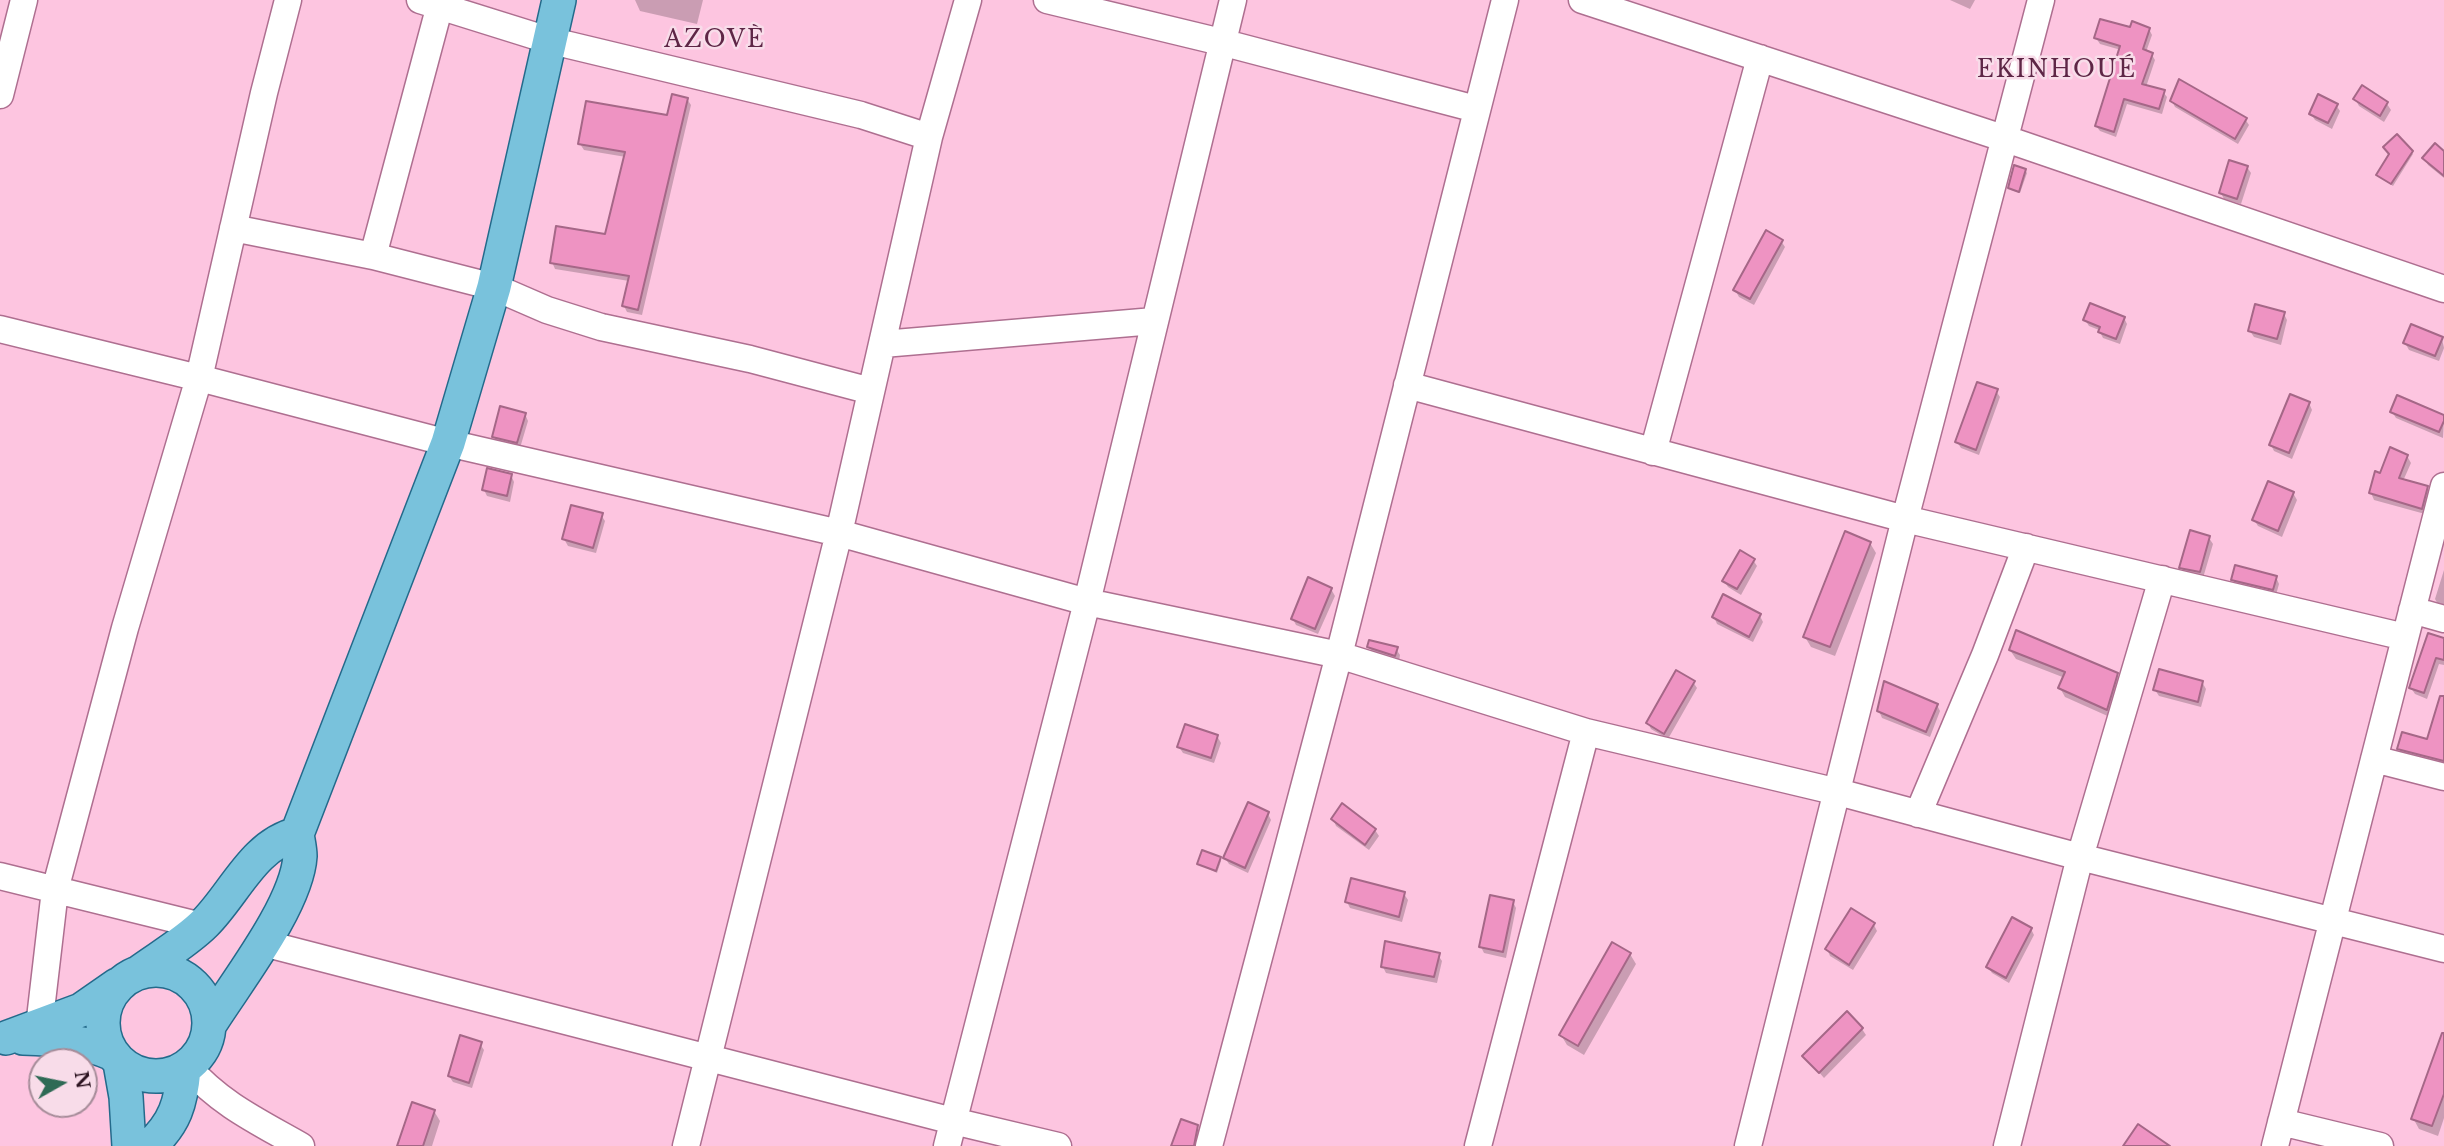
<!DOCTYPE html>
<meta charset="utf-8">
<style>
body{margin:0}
#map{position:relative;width:2444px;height:1146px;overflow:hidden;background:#fdc5e0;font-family:"Libre Baskerville",serif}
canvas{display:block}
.north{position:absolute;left:28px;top:1048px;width:70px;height:70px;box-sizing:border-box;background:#f8dce9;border:2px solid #a68c99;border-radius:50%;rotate:81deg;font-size:19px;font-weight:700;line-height:28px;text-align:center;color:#2c1320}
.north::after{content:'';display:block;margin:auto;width:24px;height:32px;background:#2e6a55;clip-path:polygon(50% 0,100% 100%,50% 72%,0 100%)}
</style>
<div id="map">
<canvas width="2444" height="1146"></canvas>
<div class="north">N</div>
</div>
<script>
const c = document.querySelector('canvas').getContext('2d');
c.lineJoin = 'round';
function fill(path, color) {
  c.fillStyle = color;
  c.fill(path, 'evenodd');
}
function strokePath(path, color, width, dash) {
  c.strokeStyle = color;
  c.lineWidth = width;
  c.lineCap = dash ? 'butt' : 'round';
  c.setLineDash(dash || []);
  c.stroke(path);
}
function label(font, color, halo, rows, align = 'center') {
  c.font = font + ' "Libre Baskerville",serif';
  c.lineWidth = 5;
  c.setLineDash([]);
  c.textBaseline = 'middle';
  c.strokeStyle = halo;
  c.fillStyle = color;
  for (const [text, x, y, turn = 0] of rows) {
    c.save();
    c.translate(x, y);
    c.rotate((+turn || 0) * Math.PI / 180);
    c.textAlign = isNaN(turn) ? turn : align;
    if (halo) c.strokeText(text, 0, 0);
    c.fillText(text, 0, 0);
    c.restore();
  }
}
const shadow = new Path2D(`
 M635,0H703L697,24L640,11Z
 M1950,0H1975L1970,9Z
 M2131,29H2149L2152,35L2146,52L2152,55L2155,60L2146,87L2163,92L2167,97L2162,114L2127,104L2116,137L2100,131L2096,126L2121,50L2100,44L2096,38Z
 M2363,88L2387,104L2391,110L2384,122L2359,106L2355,99Z
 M687,99L691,105L642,315L627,312L624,306L629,281L555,269L552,262L606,236L626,157L584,150L580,144L668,117Z
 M2172,101L2245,119L2249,125L2238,144L2175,107Z
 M2336,105L2340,111L2332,129L2315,120L2311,114Z
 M2411,152L2413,154L2393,186L2380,177L2378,175L2391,154Z
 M2444,153V178L2428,165L2424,158Z
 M2247,167L2251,173L2241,204L2224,199L2221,193Z
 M2025,170L2027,173L2020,193L2011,190L2010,188Z
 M1781,241L1785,247L1754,305L1739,297L1735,290Z
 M2284,314L2287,320L2281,345L2254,337L2250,331Z
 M2124,318L2127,324L2120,344L2103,338L2099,330L2089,326L2085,320Z
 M2442,339L2444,348L2439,361L2409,350L2405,343Z
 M1996,391L2000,397L1979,455L1961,448L1957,442Z
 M2309,403L2312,410L2292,459L2274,451L2271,445Z
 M2392,412L2444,416L2443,438L2396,418Z
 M525,414L528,421L520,448L497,443L494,437Z
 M2407,456L2411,463L2403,481L2427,487L2430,494L2425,514L2374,500L2371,493L2381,475Z
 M511,475L514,482L510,502L487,496L484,490Z
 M2293,493L2297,500L2282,537L2258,526L2254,520Z
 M601,515L605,521L596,553L568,546L564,539Z
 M2209,538L2213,544L2203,578L2185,574L2181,567Z
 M1870,543L1876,553L1835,656L1811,647L1805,637Z
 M1753,560L1757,566L1741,595L1728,587L1724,581Z
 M2444,570V607L2439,606L2435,599Z
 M2276,577L2279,584L2276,595L2237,586L2233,580Z
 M1331,589L1335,596L1318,634L1296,625L1293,619Z
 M1760,616L1763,622L1753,642L1717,624L1714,617Z
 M2444,640V665L2439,664L2427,699L2415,694L2411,688Z
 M1369,647L1396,649L1400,655L1399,661L1373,653Z
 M2010,650L2116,675L2122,684L2112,718L2065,697L2060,688L2065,678L2016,659Z
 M1693,682L1697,688L1668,739L1651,729L1648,723Z
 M2202,682L2206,689L2201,707L2159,696L2155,690Z
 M2444,703V765L2402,755L2399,748L2428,742Z
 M1937,705L1940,711L1930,737L1882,718L1879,711Z
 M1217,736L1221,743L1214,763L1183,753L1179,747Z
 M1268,814L1271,820L1248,873L1229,864L1225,858Z
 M1333,819L1375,830L1379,836L1369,850L1336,826Z
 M1220,858L1221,861L1217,873L1199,864Z
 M1404,894L1408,900L1402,922L1350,908L1347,902Z
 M1513,902L1516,908L1506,958L1484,953L1481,947Z
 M1874,925L1877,931L1853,970L1830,956L1827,949Z
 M2031,929L2034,935L2009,983L1992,973L1988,967Z
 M1630,954L1636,964L1584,1055L1567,1045L1561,1035Z
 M1438,955L1442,961L1437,983L1386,973L1383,967Z
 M1862,1029L1866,1035L1824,1078L1805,1056Z
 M480,1044L484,1050L472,1088L453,1082L449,1076Z
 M2444,1049V1118L2438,1136L2419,1129L2413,1118Z
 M434,1111L440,1121L432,1146H399Z
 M1197,1127L1201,1133L1197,1146H1173Z`);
const building = new Path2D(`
 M2100,19L2130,27L2132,21L2150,28L2143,49L2153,53L2142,84L2165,90L2159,109L2124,99L2114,132L2095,126L2120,46L2094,38Z
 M2179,79L2247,118L2235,139L2170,101Z
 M2362,85L2388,102L2380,116L2353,99Z
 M672,94L688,98L638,310L622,306L629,276L550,263L556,226L605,234L625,152L578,144L586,101L667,115Z
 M2318,94L2338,104L2328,123L2309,114Z
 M2397,134L2413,151L2391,184L2376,175L2389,154L2383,147Z
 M2435,143L2444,151V176L2422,158Z
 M2229,160L2248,166L2237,199L2219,193Z
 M2014,165L2026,169L2019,192L2008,188Z
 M1766,230L1783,240L1750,299L1733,290Z
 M2090,303L2125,317L2116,339L2098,332L2100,327L2083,320Z
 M2255,304L2285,312L2277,339L2248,331Z
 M2411,324L2443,337L2435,356L2403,343Z
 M1977,382L1998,389L1976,450L1955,442Z
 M2290,394L2310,402L2289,453L2269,445Z
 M2397,395L2444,415V421L2439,432L2390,412Z
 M500,406L526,413L517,443L492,437Z
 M2390,447L2408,455L2399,478L2428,486L2422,509L2369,493L2375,471L2380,473Z
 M487,468L512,474L507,496L482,490Z
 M2268,481L2294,492L2278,531L2252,520Z
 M571,505L603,513L593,548L562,539Z
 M2190,530L2210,536L2200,572L2179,568Z
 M1845,531L1871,542L1830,647L1803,637Z
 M1740,550L1755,559L1737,589L1722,581Z
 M2235,565L2277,576L2273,590L2231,580Z
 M1308,577L1332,588L1315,629L1291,619Z
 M1723,594L1761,614L1749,637L1712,617Z
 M2016,630L2118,673L2107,710L2058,688L2065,672L2009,650Z
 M2428,633L2444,638V660L2436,658L2424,693L2409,688Z
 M1369,640L1398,647L1395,656L1367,647Z
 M2159,669L2203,681L2198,702L2153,690Z
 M1676,670L1695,681L1664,734L1646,723Z
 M1884,681L1938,704L1926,732L1877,711Z
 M2440,696H2444V761L2397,749L2402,732L2427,739Z
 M1185,724L1218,735L1211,758L1177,747Z
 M1248,802L1269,812L1245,868L1223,858Z
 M1342,803L1376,829L1365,845L1331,819Z
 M1202,850L1221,857L1216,871L1197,864Z
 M1351,878L1405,892L1399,917L1345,902Z
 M1490,895L1514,900L1503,952L1479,947Z
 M1851,908L1875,923L1849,965L1825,949Z
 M2012,917L2032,928L2006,978L1986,967Z
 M1385,941L1440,953L1434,977L1381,967Z
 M1612,942L1631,953L1578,1046L1559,1035Z
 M1847,1011L1863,1028L1819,1073L1802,1056Z
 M2442,1033H2444V1094L2432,1126L2411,1119Z
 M460,1035L482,1042L469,1083L448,1076Z
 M412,1102L435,1110L423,1146H397Z
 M1181,1119L1198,1125L1194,1146H1171Z
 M2138,1124L2170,1146H2123Z`);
const minor = new Path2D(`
 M420,0L548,40L861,115L929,137
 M1047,0L1221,42L1476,109
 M1582,0L2006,139L2444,289
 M0,95L24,0
 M233,228L373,256L494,287L547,310L601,327L750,359L871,391
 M373,256L440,5
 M0,329L199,378L448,443L839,533L1087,602L1339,655L1586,732L1838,792L2080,857L2444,949
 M883,344L1154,321
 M1407,385L1905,519L2405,637
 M1653,452L1760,58
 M2412,610L2444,619
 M2374,759L2444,777
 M1918,814L1985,655L2026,547
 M0,876L202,926
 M263,943L953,1121L1058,1146
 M39,1027L55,890L125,628L199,378L264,93L288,0
 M188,1067C220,1104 259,1122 301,1146
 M2281,1122L2380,1146
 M686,1146L839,533L929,137L968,0
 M947,1146L1087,602L1233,0
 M1209,1146L1339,655L1505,0
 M1478,1146L1586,732
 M1748,1146L1905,519L2041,0
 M2007,1146L2080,857L2162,579
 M2275,1146L2444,486`);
const major = new Path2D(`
 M103 1023a53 53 0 1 1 106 0a53 53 0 1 1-106 0Z
 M138,973C160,957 186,942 205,923C235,893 253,845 297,834
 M210,1024C237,981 297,905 300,856C300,849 298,841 297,834L448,443L494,287L559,0
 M6,1038L81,1010L117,985
 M23,1038C56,1039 83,1041 113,1054
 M120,1063L126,1097L129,1146
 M150,1146C175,1123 181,1103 184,1069`);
const quarterNames = [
 ["AZOVÈ",715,41],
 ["EKINHOUÉ",2057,71]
];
fill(shadow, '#0003');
fill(building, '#ee93c2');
strokePath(building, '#a56787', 2);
strokePath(minor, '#ae6f90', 29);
strokePath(major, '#246a8b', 36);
strokePath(minor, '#fff', 26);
strokePath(major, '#79c2dc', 33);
c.letterSpacing = '2px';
label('23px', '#5e2646', '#f8dce9', quarterNames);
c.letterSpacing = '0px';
</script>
